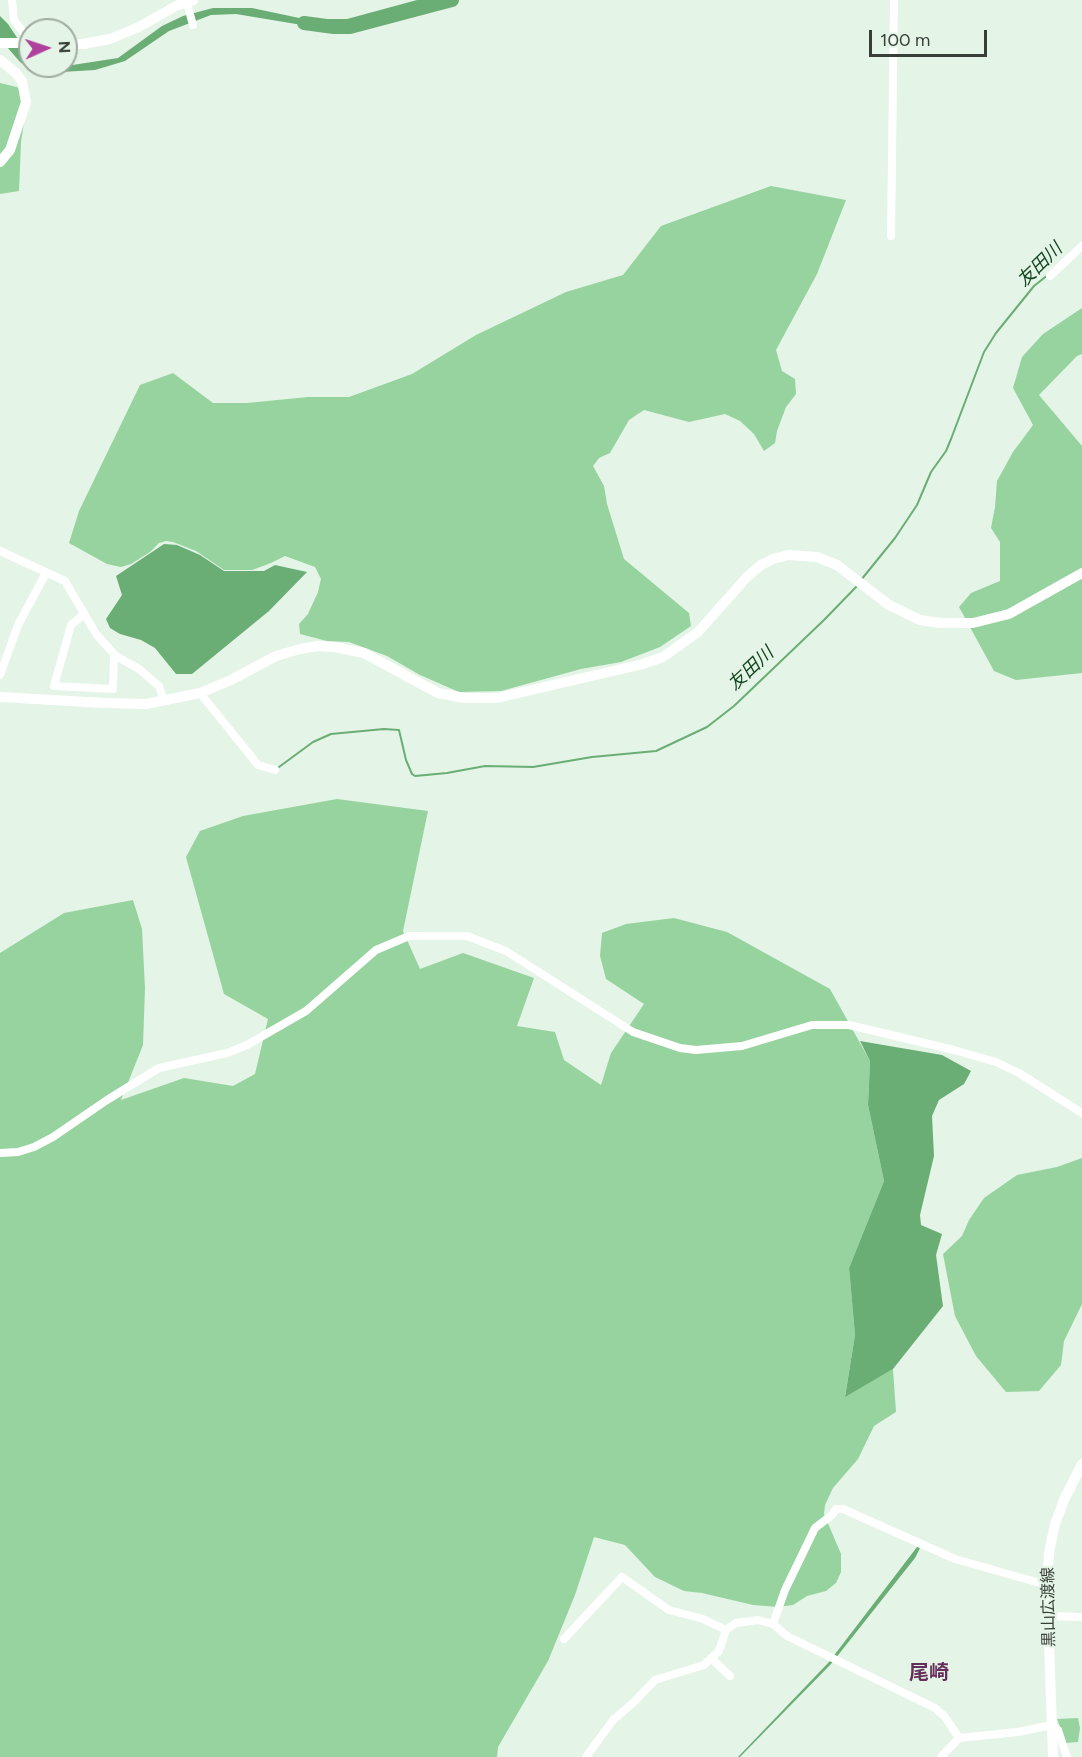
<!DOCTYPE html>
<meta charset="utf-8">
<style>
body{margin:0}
#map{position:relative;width:1082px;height:1757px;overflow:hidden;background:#e4f4e6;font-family:Figtree,sans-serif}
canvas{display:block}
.north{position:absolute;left:18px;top:18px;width:60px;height:60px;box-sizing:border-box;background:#e4f4e6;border:2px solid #9faba0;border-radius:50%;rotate:87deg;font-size:16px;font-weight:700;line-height:24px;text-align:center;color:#383e38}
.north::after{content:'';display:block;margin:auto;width:21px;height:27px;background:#b0409d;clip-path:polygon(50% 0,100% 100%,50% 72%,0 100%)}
.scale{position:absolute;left:869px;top:30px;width:118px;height:27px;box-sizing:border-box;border:3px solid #383e38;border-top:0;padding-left:8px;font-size:18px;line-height:21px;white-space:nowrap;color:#383e38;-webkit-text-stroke:4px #e4f4e6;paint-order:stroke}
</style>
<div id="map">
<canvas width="1082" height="1757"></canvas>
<div class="north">N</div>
<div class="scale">100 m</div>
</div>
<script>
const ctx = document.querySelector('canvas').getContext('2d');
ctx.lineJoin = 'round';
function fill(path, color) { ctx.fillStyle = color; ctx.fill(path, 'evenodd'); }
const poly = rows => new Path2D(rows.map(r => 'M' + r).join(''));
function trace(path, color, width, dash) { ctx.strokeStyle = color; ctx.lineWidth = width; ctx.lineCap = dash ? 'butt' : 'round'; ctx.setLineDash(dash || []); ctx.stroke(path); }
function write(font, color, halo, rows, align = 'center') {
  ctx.font = font + ' Figtree,"Noto Sans JP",sans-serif'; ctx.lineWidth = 4.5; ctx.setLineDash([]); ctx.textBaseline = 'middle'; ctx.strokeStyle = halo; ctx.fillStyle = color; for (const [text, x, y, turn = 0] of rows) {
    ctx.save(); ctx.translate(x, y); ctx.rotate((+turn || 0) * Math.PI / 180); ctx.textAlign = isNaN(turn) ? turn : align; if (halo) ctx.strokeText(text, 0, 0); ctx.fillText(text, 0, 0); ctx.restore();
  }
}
fill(poly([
 [0,83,29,90,21,142,19,191,0,194],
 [771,186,846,200,817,274,776,350,782,371,795,379,796,394,786,407,777,431,775,443,764,451,754,434,740,421,725,414,689,422,644,410,629,420,610,453,599,458,593,466,604,486,607,504,624,559,689,613,691,626,660,647,621,662,581,669,501,691,459,692,420,675,387,656,349,642,327,641,300,634,299,624,308,614,318,592,321,579,315,567,285,556,271,563,252,570,224,570,196,551,173,542,166,541,159,543,150,552,131,564,121,567,107,564,69,543,79,511,140,385,173,373,213,403,247,403,308,397,349,397,412,374,476,335,566,292,623,275,661,226],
 [1082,308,1082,354,1077,356,1039,395,1082,446,1082,673,1016,680,994,671,959,607,971,593,1000,581,1000,542,991,528,995,507,997,481,1013,452,1033,425,1013,388,1022,357,1043,334],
 [337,799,428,811,403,931,420,969,463,953,534,978,517,1026,555,1032,564,1060,601,1085,611,1053,644,1004,606,979,600,956,602,933,626,924,674,918,727,932,830,989,870,1061,868,1105,884,1181,849,1268,855,1335,845,1396,893,1369,896,1412,874,1426,858,1459,833,1488,825,1505,824,1514,841,1554,841,1572,836,1583,826,1591,807,1596,793,1605,778,1607,753,1605,702,1593,684,1591,655,1577,625,1545,594,1537,575,1595,548,1661,498,1747,497,1757,0,1757,0,953,64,913,133,900,142,929,145,988,143,1045,121,1100,184,1078,233,1086,255,1074,268,1019,224,994,186,857,200,831,243,816],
 [1082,1158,1082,1304,1064,1341,1061,1365,1039,1391,1006,1392,976,1356,955,1316,943,1254,962,1236,969,1220,984,1198,1017,1175,1057,1167],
 [1078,1718,1080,1728,1078,1742,1066,1743,1057,1719]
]), '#96d39f');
fill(poly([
 [417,0,443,0,382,18,344,25,296,24,236,14,211,15,169,31,125,61,95,70,45,73,32,70,20,62,0,39,0,16,8,24,30,57,30,66,66,66,118,58,162,26,183,16,213,8,252,8,304,19,347,19],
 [164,544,177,545,200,555,224,571,264,571,275,565,307,572,269,611,192,674,176,674,155,648,141,640,120,634,110,628,106,619,122,595,116,576],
 [860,1041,942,1055,971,1071,964,1084,939,1100,932,1116,934,1156,920,1215,921,1225,942,1234,936,1255,943,1306,893,1369,845,1397,855,1335,849,1268,884,1181,868,1105,870,1061],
 [917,1547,920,1548,915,1558,831,1664,740,1757,738,1757,829,1662]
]), '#6aae75');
trace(poly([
 [861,580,895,538,917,505,931,472,946,451,951,439,984,352,996,333,1034,286,1049,274],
 [279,767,313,742,331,734,384,729,399,730,406,760,412,774,415,776,447,773,485,766,533,767,592,757,656,751,707,727,734,706,824,620,858,585]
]), '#6aae75', 2);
trace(poly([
 [304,23,334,27,350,27,452,0]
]), '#6aae75', 14);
trace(poly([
 [12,0,14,20,30,41],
 [186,0,193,25],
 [891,236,894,0],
 [1050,276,1082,246],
 [0,551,65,581,96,634,116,656,139,669,159,686,164,701],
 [84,614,71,625,54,686,113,689,114,654],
 [0,675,18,625,46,573],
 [200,693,258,765,275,770],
 [0,1153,18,1152,34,1147,53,1137,107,1100,159,1068,227,1053,247,1045,306,1011,376,950,409,936,467,936,506,951,633,1032,680,1048,696,1050,742,1046,812,1025,849,1025,954,1050,996,1062,1019,1073,1082,1113],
 [1049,1616,1082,1617],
 [773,1624,785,1590,815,1528,832,1515,836,1509,843,1509,955,1559,1047,1585],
 [564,1639,622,1577,669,1610,703,1619,726,1630],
 [711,1658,730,1676],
 [586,1757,613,1720,634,1702,655,1680,704,1665,719,1651,726,1630,736,1623,758,1620,773,1624,787,1636,935,1708,945,1717,959,1738],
 [941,1757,959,1738,1018,1732,1052,1725,1058,1730,1067,1757]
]), '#fff', 8);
trace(poly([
 [0,43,30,43],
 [66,44,83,44,110,39,139,27,176,6,193,0],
 [0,60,16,73,22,81,26,102,10,150,0,162],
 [0,697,105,703,146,704,200,693,231,680,276,656,300,649,318,646,334,647,364,653,438,693,464,698,497,698,643,664,663,657,698,632,746,578,761,565,773,559,788,555,817,557,837,565,889,605,920,620,941,623,973,623,1009,614,1082,573],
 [1053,1757,1047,1585,1049,1553,1055,1524,1064,1500,1082,1464]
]), '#fff', 10);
write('16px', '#383e38', '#e4f4e6', [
 ["黒山広渡線",1049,1607,-91]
]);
write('italic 18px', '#144620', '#e4f4e6', [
 ["友田川",1040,265,-44],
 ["友田川",751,669,-43]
]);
write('bold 20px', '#662e5b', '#e4f4e6', [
 ["尾崎",929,1673]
]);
</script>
